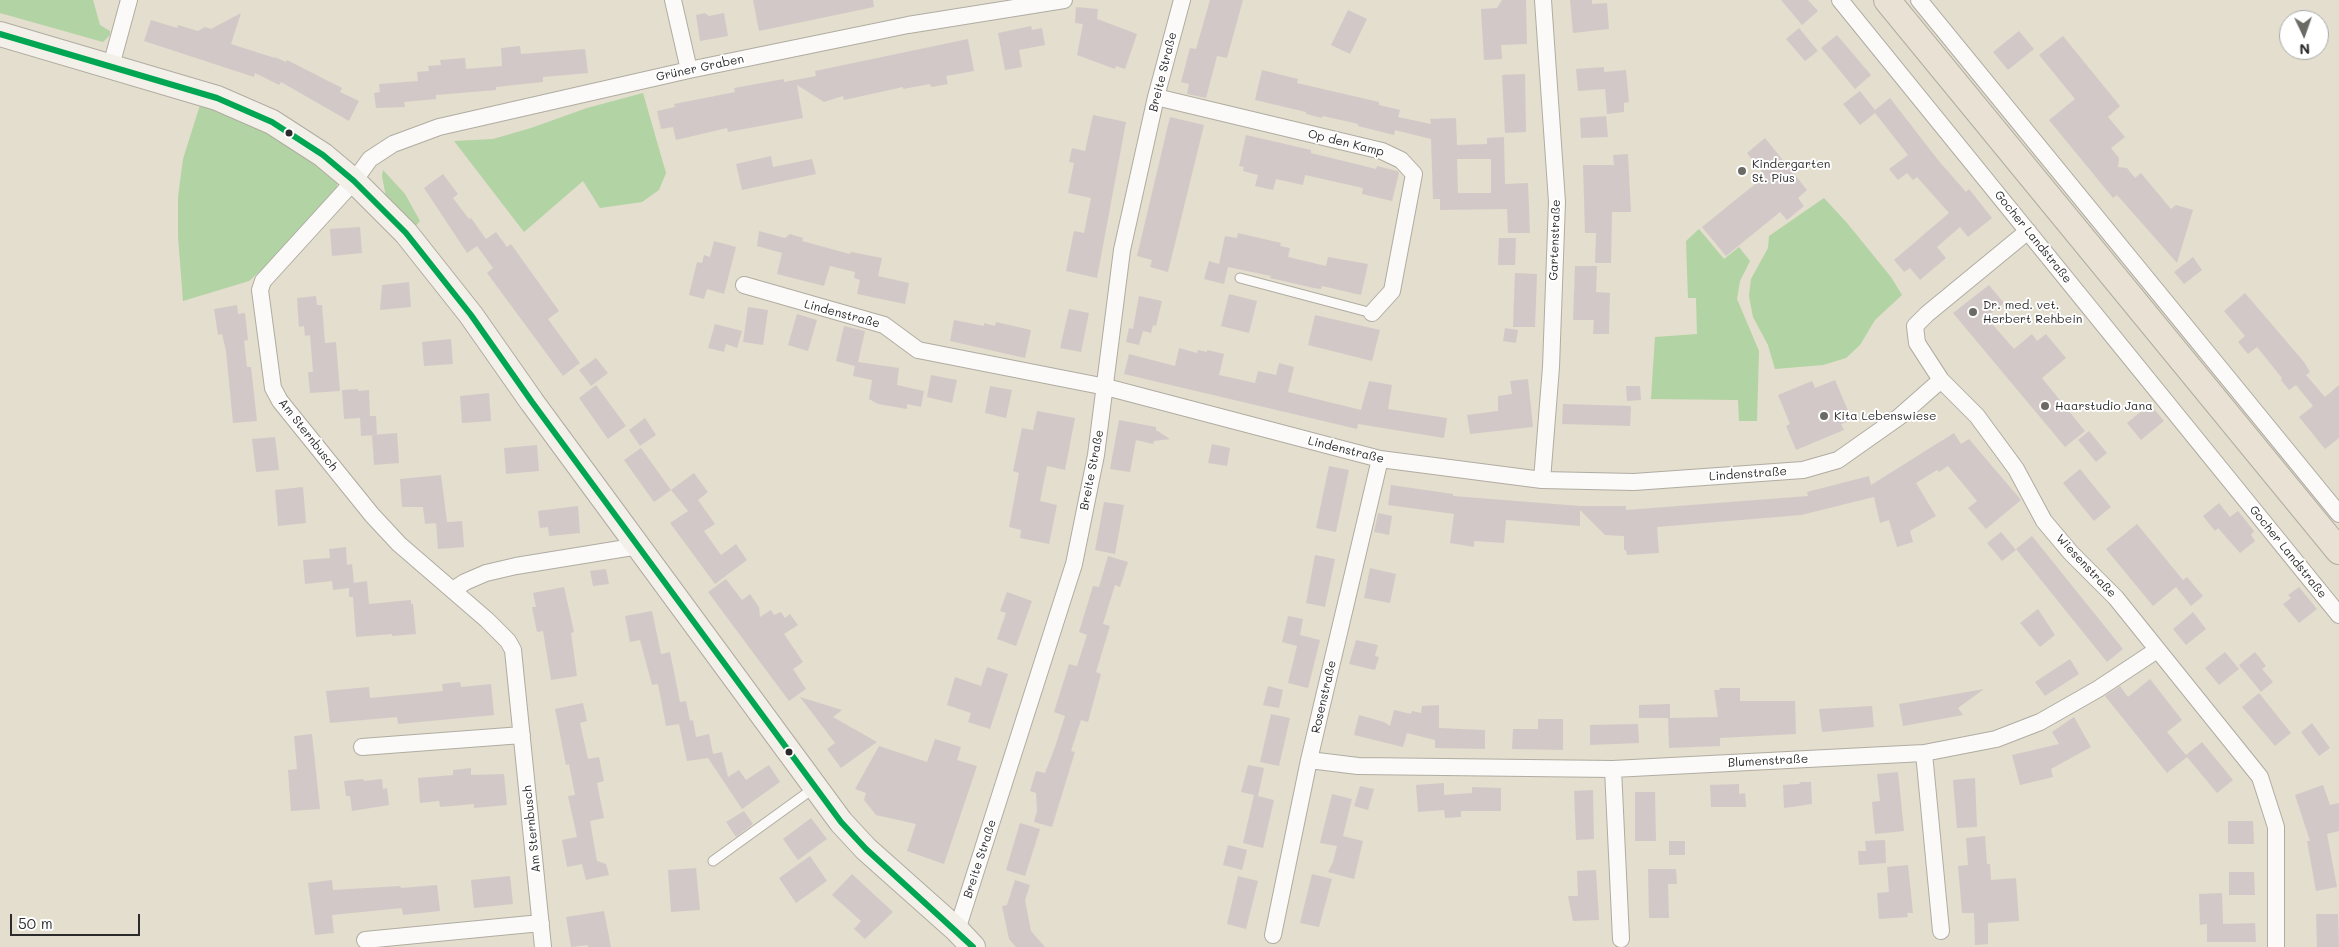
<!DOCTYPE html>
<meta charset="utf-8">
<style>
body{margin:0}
#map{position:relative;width:2339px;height:947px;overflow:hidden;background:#e3decd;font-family:Mali,sans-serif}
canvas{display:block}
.north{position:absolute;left:2279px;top:10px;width:50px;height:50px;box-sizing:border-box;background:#fff;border:1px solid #aaa;border-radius:50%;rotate:177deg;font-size:14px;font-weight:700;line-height:20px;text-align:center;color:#2b2b2b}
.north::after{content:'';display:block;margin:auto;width:18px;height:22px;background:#6b6a64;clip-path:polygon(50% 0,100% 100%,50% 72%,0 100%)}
.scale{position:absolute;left:10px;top:914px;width:130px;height:22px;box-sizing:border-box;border:2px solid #2b2b2b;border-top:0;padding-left:6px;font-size:15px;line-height:18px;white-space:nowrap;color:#2b2b2b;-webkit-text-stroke:4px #fff;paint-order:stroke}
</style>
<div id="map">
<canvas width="2339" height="947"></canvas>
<div class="north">N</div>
<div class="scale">50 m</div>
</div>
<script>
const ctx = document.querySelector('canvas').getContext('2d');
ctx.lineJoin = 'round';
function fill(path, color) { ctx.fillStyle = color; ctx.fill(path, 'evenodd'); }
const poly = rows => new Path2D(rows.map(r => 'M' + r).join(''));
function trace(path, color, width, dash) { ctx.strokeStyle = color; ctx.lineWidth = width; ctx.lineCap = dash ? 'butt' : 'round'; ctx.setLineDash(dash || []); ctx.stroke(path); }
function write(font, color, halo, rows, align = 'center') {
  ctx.font = font + ' Mali,sans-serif'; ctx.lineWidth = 4; ctx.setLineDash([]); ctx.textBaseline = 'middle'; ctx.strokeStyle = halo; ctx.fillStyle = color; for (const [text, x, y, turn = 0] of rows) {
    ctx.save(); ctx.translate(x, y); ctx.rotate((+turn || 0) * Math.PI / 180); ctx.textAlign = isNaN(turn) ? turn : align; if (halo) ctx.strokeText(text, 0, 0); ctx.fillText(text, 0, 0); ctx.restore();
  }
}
fill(poly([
 [0,0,93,0,100,25,110,31,110,35,103,42,0,13],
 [643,93,666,173,659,190,642,202,600,208,583,181,524,232,454,141,493,139,531,128,587,108],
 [200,105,243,118,294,144,337,182,337,189,275,258,249,281,183,301,178,236,178,197,183,159],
 [383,170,405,194,420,221,414,228,386,197,382,176],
 [1824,198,1847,223,1891,277,1902,295,1875,320,1860,345,1846,358,1823,365,1775,369,1768,345,1753,317,1749,296,1751,279,1768,248,1769,236],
 [1699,229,1724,259,1739,247,1750,261,1740,281,1737,299,1759,351,1757,421,1739,421,1738,400,1651,399,1655,337,1697,334,1696,298,1688,298,1686,241]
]), '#b2d3a3');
fill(poly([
 [753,0,873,0,874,7,759,31],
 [1210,0,1243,0,1227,58,1217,56,1206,98,1187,94,1189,84,1181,82,1190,48,1196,49],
 [1502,0,1526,0,1527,44,1501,45,1502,59,1484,60,1481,9,1497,8],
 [1570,0,1592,0,1592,4,1607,3,1609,29,1573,33],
 [1781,0,1808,0,1818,11,1802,25],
 [1076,7,1098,9,1097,19,1137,34,1125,69,1116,66,1115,69,1077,55,1083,24,1075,23],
 [1348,10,1367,19,1350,54,1331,45],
 [241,13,231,44,275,58,275,57,286,62,287,60,342,88,340,92,359,101,349,121,281,82,279,85,255,73,254,77,144,41,151,20,177,28,178,25,198,31,205,27,211,29],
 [705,13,709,16,724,13,728,36,700,41,696,15],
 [1031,26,1032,30,1042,28,1045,45,1019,50,1022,67,1005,70,998,33],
 [1799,28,1818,51,1805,61,1786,39],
 [2019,31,2034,49,2008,70,1993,52],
 [1837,35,1871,75,1855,89,1821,48],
 [2063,36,2120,106,2108,117,2125,137,2111,148,2119,158,2118,167,2127,168,2135,178,2141,173,2171,209,2176,205,2193,210,2177,263,2117,195,2113,198,2049,120,2075,99,2039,55],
 [968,39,974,71,946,76,948,84,931,87,930,84,903,89,903,87,844,100,843,96,824,102,797,85,803,118,728,132,727,128,676,140,673,127,661,129,657,111,675,107,674,104,735,92,734,88,784,79,784,82,816,76,815,71],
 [520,46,521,54,585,49,588,73,543,77,543,82,496,87,496,90,436,95,436,99,404,102,405,107,376,108,374,93,380,92,379,84,418,81,417,72,429,71,428,66,441,65,440,60,465,58,466,69,502,66,501,48],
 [1604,67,1604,72,1626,70,1629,102,1624,103,1624,112,1607,114,1605,89,1578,91,1576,69],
 [1262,70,1298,79,1297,83,1379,102,1379,105,1400,110,1398,117,1431,124,1430,119,1456,118,1457,145,1487,144,1487,138,1504,137,1505,184,1528,183,1530,233,1508,233,1507,209,1440,210,1440,199,1433,199,1431,139,1395,130,1394,135,1358,126,1358,124,1323,116,1322,118,1306,114,1306,112,1255,100],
 [1457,159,1491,159,1491,193,1458,193],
 [1525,74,1526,132,1505,133,1502,75],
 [1860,91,1875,110,1890,98,1938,160,1966,192,1969,189,1992,218,1968,237,1960,227,1937,247,1946,258,1920,280,1910,268,1904,272,1894,260,1949,213,1917,177,1913,180,1907,173,1898,180,1889,169,1908,155,1875,113,1860,125,1843,104],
 [1093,115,1126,122,1097,278,1066,271,1074,231,1084,233,1091,198,1068,193,1074,163,1069,162,1072,148,1085,151],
 [1606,116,1608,137,1581,138,1580,118],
 [1170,117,1204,125,1168,272,1150,267,1152,260,1137,256],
 [1246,135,1311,150,1311,153,1376,169,1377,166,1397,171,1399,173,1392,201,1362,194,1363,188,1305,175,1303,185,1276,179,1273,190,1255,186,1258,175,1243,171,1244,167,1239,166],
 [1765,138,1807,190,1798,198,1804,206,1787,220,1780,212,1726,256,1702,227,1765,176,1747,153],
 [1628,154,1631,212,1612,212,1611,263,1595,263,1596,233,1585,233,1583,165,1614,165,1613,155],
 [771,156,773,167,812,159,816,174,742,190,736,164],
 [443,174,458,194,453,198,469,219,471,218,486,239,496,232,507,247,511,244,559,311,548,319,580,363,563,376,487,273,493,268,477,246,467,253,424,188],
 [360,227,362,253,332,256,330,229],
 [759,231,785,238,790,234,803,238,802,241,850,254,851,252,882,258,878,276,909,283,905,304,857,294,860,280,854,278,855,272,830,266,824,286,777,274,782,253,757,246],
 [1238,233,1281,243,1280,246,1290,248,1288,257,1326,266,1328,257,1368,264,1361,295,1322,286,1321,289,1314,288,1270,278,1271,276,1228,267,1224,284,1204,279,1209,261,1219,264,1225,236,1237,238],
 [1499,238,1516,238,1515,265,1498,265],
 [714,241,736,247,724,294,707,289,704,299,689,295,697,262,702,263,704,255,710,257],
 [2193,257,2202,270,2184,284,2174,272],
 [1575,266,1597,266,1596,292,1610,293,1609,334,1593,334,1594,320,1573,320],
 [1515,273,1537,274,1535,327,1513,327],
 [409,282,411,307,380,310,382,285],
 [1989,285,2004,303,1986,317,2014,349,2032,334,2037,341,2046,334,2066,358,2042,378,2085,431,2065,447,1953,313],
 [2245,293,2304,362,2310,372,2306,375,2325,397,2339,385,2339,438,2325,449,2299,417,2313,406,2296,385,2289,390,2281,380,2282,378,2257,347,2248,354,2238,342,2245,336,2224,311],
 [1229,294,1257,301,1249,333,1221,326],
 [316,296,317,305,322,305,325,343,336,342,340,391,310,393,308,372,313,372,310,335,305,336,304,326,299,327,297,298],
 [1139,296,1162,301,1156,326,1153,325,1151,333,1143,331,1139,345,1126,342,1129,328,1133,329],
 [237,305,238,314,245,313,248,340,244,341,247,367,251,367,257,421,233,423,226,351,222,334,218,335,214,309],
 [748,307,768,310,763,345,743,342],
 [1069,309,1089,313,1081,352,1060,348],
 [797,314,817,320,808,351,788,345],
 [1315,315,1380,330,1372,361,1308,345],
 [954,320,984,326,984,323,995,326,996,322,1031,330,1025,358,950,341],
 [715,324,742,331,737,348,726,344,724,352,708,348],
 [844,326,865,331,858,362,899,368,897,385,924,391,921,407,907,404,907,409,878,404,869,399,872,380,853,376,855,366,836,361],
 [1505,328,1518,330,1516,343,1503,341],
 [451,339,453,364,424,366,422,342],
 [1179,348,1197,353,1198,350,1207,352,1207,350,1224,354,1219,375,1255,383,1258,371,1276,375,1279,363,1294,367,1288,392,1361,410,1369,381,1392,385,1388,409,1447,418,1444,438,1358,424,1357,429,1124,374,1129,354,1175,366],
 [596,358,608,373,591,386,579,370],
 [931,375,957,380,952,403,927,397],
 [1528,379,1533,427,1470,434,1467,415,1498,411,1498,396,1512,394,1510,381],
 [1835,380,1852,420,1841,424,1844,430,1796,450,1786,426,1790,424,1778,395,1812,381,1815,388],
 [596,385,626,426,608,439,579,398],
 [990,386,1012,390,1006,418,985,413],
 [1626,386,1640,386,1641,400,1627,401],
 [358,389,358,391,369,390,370,416,376,416,377,435,361,436,360,418,344,419,342,390],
 [489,393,491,421,462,423,460,396],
 [1563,404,1631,406,1630,426,1562,424],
 [2150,404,2164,421,2141,440,2127,423],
 [1037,411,1075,418,1065,470,1047,466,1040,501,1057,505,1049,544,1020,538,1021,530,1009,527,1019,473,1013,471,1022,428,1033,430],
 [645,418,656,435,640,446,629,430],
 [1119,420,1156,427,1156,430,1170,439,1154,441,1153,444,1136,440,1130,472,1110,469],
 [2089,431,2107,453,2096,462,2078,440],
 [397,433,399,463,374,465,372,435],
 [1954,433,1961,444,1969,439,2021,500,1986,529,1968,508,1977,501,1948,466,1939,472,1937,470,1916,483,1936,516,1910,531,1913,542,1897,547,1889,520,1880,523,1874,497,1801,515,1657,527,1659,553,1627,555,1626,550,1624,550,1624,536,1605,535,1580,510,1580,526,1506,520,1504,543,1474,541,1474,547,1450,543,1454,514,1388,505,1391,485,1453,494,1453,496,1580,506,1626,506,1626,510,1808,496,1807,492,1869,476,1871,485],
 [275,437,279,470,256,472,252,439],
 [1212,444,1230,448,1227,466,1208,463],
 [537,445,539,471,506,474,504,448],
 [641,448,671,490,694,473,708,492,698,500,715,524,704,531,721,555,736,544,747,560,715,584,670,523,688,511,671,490,654,502,624,460],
 [1329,466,1349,470,1336,532,1316,528],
 [2080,469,2111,507,2094,521,2063,483],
 [441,475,447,522,425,524,423,507,402,507,400,479],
 [303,487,306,523,278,526,275,490],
 [1104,502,1124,505,1115,554,1095,550],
 [2219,503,2230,517,2238,511,2254,531,2251,535,2255,541,2240,553,2218,528,2215,531,2203,516],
 [578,506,580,533,549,536,548,527,540,528,538,511],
 [1378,513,1392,516,1389,535,1374,532],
 [462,521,464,547,438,549,436,523],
 [2137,524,2183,580,2187,577,2203,596,2191,606,2176,587,2153,606,2106,549],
 [2001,532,2016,550,2002,561,1987,543],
 [2032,536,2123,649,2107,662,2016,549],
 [346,547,347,565,352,564,354,583,367,581,369,604,411,600,411,604,413,604,416,634,392,636,392,634,356,637,353,597,349,597,349,588,333,590,332,581,305,584,303,560,330,558,329,549],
 [1315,555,1335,559,1325,607,1306,603],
 [1108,556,1128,562,1120,587,1115,585,1103,624,1110,626,1096,672,1101,674,1088,722,1081,720,1071,751,1075,752,1052,827,1034,822,1037,811,1036,793,1030,791,1036,771,1045,773,1055,747,1065,716,1054,712,1069,664,1077,666,1087,635,1079,632,1093,586,1099,587],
 [1370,568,1396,574,1390,603,1364,598],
 [606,569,609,584,593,586,590,571],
 [726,579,742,600,750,594,759,607,760,617,771,610,774,615,781,612,785,618,790,614,798,625,784,634,803,662,793,669,806,689,789,701,708,592],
 [564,587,574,632,571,633,577,676,551,680,543,631,537,632,532,607,536,607,533,593],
 [2299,587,2317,609,2299,623,2283,604,2291,598,2288,595],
 [1007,592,1032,601,1016,646,997,639,1006,613,1000,611],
 [2038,609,2055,635,2040,647,2020,623],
 [652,611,661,654,670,652,680,702,686,701,690,721,693,720,696,737,709,734,713,754,722,752,728,777,739,770,746,780,769,765,780,782,742,809,708,758,687,761,679,724,666,726,658,684,652,685,640,640,630,642,625,616],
 [2193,612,2206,629,2186,645,2173,629],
 [1288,616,1303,619,1300,635,1320,640,1308,688,1288,683,1297,646,1282,642],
 [1356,640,1378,645,1375,656,1379,657,1375,670,1349,664],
 [2225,652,2239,669,2219,685,2205,668],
 [2255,652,2266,666,2262,669,2273,682,2261,692,2239,665],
 [2070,659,2079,674,2045,696,2035,682],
 [987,667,1008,674,990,729,968,722,971,713,947,705,955,677,981,686],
 [2150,679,2182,720,2167,732,2176,743,2186,755,2202,742,2233,780,2217,793,2187,757,2167,773,2105,696,2120,686,2128,697],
 [460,682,461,687,491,684,494,715,398,724,397,717,330,723,326,691,369,687,370,698,443,691,442,684],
 [1268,686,1283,690,1279,708,1263,705],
 [1719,688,1740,688,1740,701,1795,701,1796,734,1720,738,1720,746,1669,748,1668,718,1639,718,1639,705,1670,704,1670,718,1718,717,1714,690,1720,690],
 [1984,689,1958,708,1963,715,1903,726,1899,704],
 [2259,693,2291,733,2275,746,2242,707],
 [800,697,842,710,833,717,877,742,841,768,827,749,835,743],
 [583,703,587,721,580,723,588,759,599,757,604,781,597,783,604,818,590,821,597,861,606,864,609,875,586,880,582,864,567,867,562,840,577,837,568,796,575,795,569,764,566,765,555,709],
 [1439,705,1439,728,1485,730,1485,749,1435,748,1435,740,1407,733,1403,747,1354,735,1359,715,1384,722,1390,726,1394,710,1411,714,1412,711,1421,713,1422,706],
 [1872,706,1874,727,1822,732,1819,709],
 [1271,714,1290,718,1279,766,1260,762],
 [2074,717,2091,747,2051,769,2053,777,2020,785,2012,755,2059,744,2052,732],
 [1538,719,1563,719,1563,750,1512,749,1513,729,1538,729],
 [2312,723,2330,748,2319,756,2301,732],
 [1638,724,1639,743,1590,745,1590,725],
 [312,734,320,809,291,811,288,770,297,769,294,736],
 [935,739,961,747,957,760,977,766,944,864,907,851,916,824,876,815,864,800,866,793,855,789,879,746,927,762],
 [1248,765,1264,768,1258,796,1274,800,1263,848,1243,843,1254,795,1241,792],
 [471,768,471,775,504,774,507,805,474,808,474,804,440,807,439,801,420,803,418,778,453,775,453,770],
 [1898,772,1904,831,1875,834,1872,802,1880,801,1877,774],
 [1975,778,1977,827,1957,828,1953,780],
 [363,779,364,781,382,779,383,789,387,788,389,805,352,811,350,796,346,796,344,781],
 [1801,782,1811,782,1812,804,1784,808,1783,785,1799,784],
 [1444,783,1444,795,1472,793,1472,787,1501,788,1501,811,1461,811,1461,817,1445,818,1444,810,1418,812,1416,785],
 [1739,784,1739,794,1745,793,1746,807,1711,807,1710,785],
 [2323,785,2330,805,2339,803,2339,831,2327,834,2337,887,2316,891,2307,841,2310,841,2295,795],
 [1360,786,1374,789,1368,810,1354,806],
 [1593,790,1594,839,1576,840,1574,791],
 [1635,792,1655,792,1656,841,1635,841],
 [1332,794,1352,799,1343,836,1363,841,1354,879,1328,872,1333,862,1337,846,1320,843],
 [744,811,753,824,736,837,726,822],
 [811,818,827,839,798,860,783,839],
 [2228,821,2253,821,2254,844,2228,844],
 [1020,823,1040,829,1025,876,1006,870],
 [1985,836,1987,864,1990,864,1991,880,2016,878,2019,921,1988,923,1988,944,1975,945,1974,913,1962,913,1958,866,1968,865,1966,838],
 [1885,840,1886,863,1859,865,1858,851,1866,851,1865,841],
 [1669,841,1685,841,1685,855,1669,855],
 [1228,845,1247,850,1242,870,1223,865],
 [810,856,827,881,796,903,779,878],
 [1908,865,1913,913,1907,913,1908,917,1879,919,1877,893,1889,892,1887,867],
 [696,868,700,910,671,912,668,870],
 [1648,869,1676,869,1677,884,1668,884,1669,918,1649,918],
 [1596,870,1599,920,1573,921,1568,896,1578,896,1577,871],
 [2229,872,2254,872,2255,895,2229,895],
 [852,874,893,912,865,939,854,929,861,921,832,895],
 [1312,874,1332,879,1319,927,1300,923],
 [510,876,513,904,474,908,471,880],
 [1238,876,1258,881,1246,929,1227,924],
 [332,880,333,890,400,886,401,888,437,885,440,911,403,915,402,908,332,915,334,933,315,935,308,883],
 [1015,880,1030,885,1025,900,1031,931,1045,947,1016,947,1009,939,1002,906,1007,905],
 [2222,893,2223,924,2255,923,2256,942,2207,942,2207,924,2200,925,2199,894],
 [604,911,611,947,588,947,588,945,571,947,566,917],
 [2316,914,2338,914,2339,947,2317,947]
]), '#d3c8c8');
const lane = poly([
 [1240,278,1372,313],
 [713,861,814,788]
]);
const street = poly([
 [673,0,689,70],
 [1840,0,2339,615],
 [1919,0,2339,514],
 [111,66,129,0],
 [1156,97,1382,151,1401,160,1414,174,1392,291,1372,313],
 [2028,231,1927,314,1915,326,1917,343,1941,380,1977,416,2016,469,2044,521,2071,553,2116,598,2260,777,2276,827,2276,947],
 [744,285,884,325,918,350,1106,387,1380,459,1542,480,1634,482,1803,470,1838,460,1899,417,1941,380],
 [1542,480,1551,367,1557,202,1543,0],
 [453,590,465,582,486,573,516,566,639,546],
 [362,747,522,735],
 [1924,753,1941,931],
 [1309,760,1358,766,1613,769,1924,753,1996,739,2040,722,2098,689,2157,650],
 [1613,769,1621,939],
 [957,930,1074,564,1096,455,1122,250,1156,97,1182,0],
 [1273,935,1309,760,1380,459],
 [365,940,541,923],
 [543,947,513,650,508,641,487,620,399,544,372,515,280,401,273,388,260,290,263,281,354,181,370,159,393,144,439,127,689,70,908,25,1064,0]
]);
const secondary = poly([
 [0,34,217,98,272,122,323,155,354,181,406,233,471,315,532,402,841,822,866,849,957,930,973,947]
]);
const primary = poly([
 [1887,0,2339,551]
]);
trace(lane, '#b0aca2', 11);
trace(street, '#b0aca2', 18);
trace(secondary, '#b0aca2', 26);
trace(primary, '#b0aca2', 28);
trace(lane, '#fbfaf8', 9);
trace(street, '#fbfaf8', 16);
trace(secondary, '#f3f0e9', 24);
trace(primary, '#e8e1d4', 26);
trace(poly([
 [0,34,217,98,272,122,323,155,354,181,406,233,471,315,532,402,841,822,866,849,973,947]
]), '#00a651', 6);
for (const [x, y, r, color] of [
 [289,133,4.5,"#2b2b2b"],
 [1742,171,5,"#6b6a64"],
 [1973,312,5,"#6b6a64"],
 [2045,406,5,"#6b6a64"],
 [1824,416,5,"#6b6a64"],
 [789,752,4.5,"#2b2b2b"]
]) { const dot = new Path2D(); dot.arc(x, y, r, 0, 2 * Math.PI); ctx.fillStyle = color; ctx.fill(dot); trace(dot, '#fff', 2); }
write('12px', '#2b2b2b', '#fff', [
 ["Grüner Graben",700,68,-12],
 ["Breite Straße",1163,72,-76],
 ["Op den Kamp",1346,143,14],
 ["Gocher Landstraße",2033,237,51],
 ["Gartenstraße",1555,240,-88],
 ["Lindenstraße",842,314,15],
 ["Am Sternbusch",308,435,52],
 ["Lindenstraße",1346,450,14],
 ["Breite Straße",1092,470,-79],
 ["Lindenstraße",1748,474,-4],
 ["Gocher Landstraße",2288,552,51],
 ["Wiesenstraße",2086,566,47],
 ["Rosenstraße",1324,697,-77],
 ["Blumenstraße",1768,761,-3],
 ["Am Sternbusch",532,829,-96],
 ["Breite Straße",980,859,-72]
]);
write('12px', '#2b2b2b', '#fff', [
 ["Kindergarten",1752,164],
 ["St. Pius",1752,178],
 ["Dr. med. vet.",1983,305],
 ["Herbert Rehbein",1983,319],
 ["Haarstudio Jana",2055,406],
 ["Kita Lebenswiese",1834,416]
], 'left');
</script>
